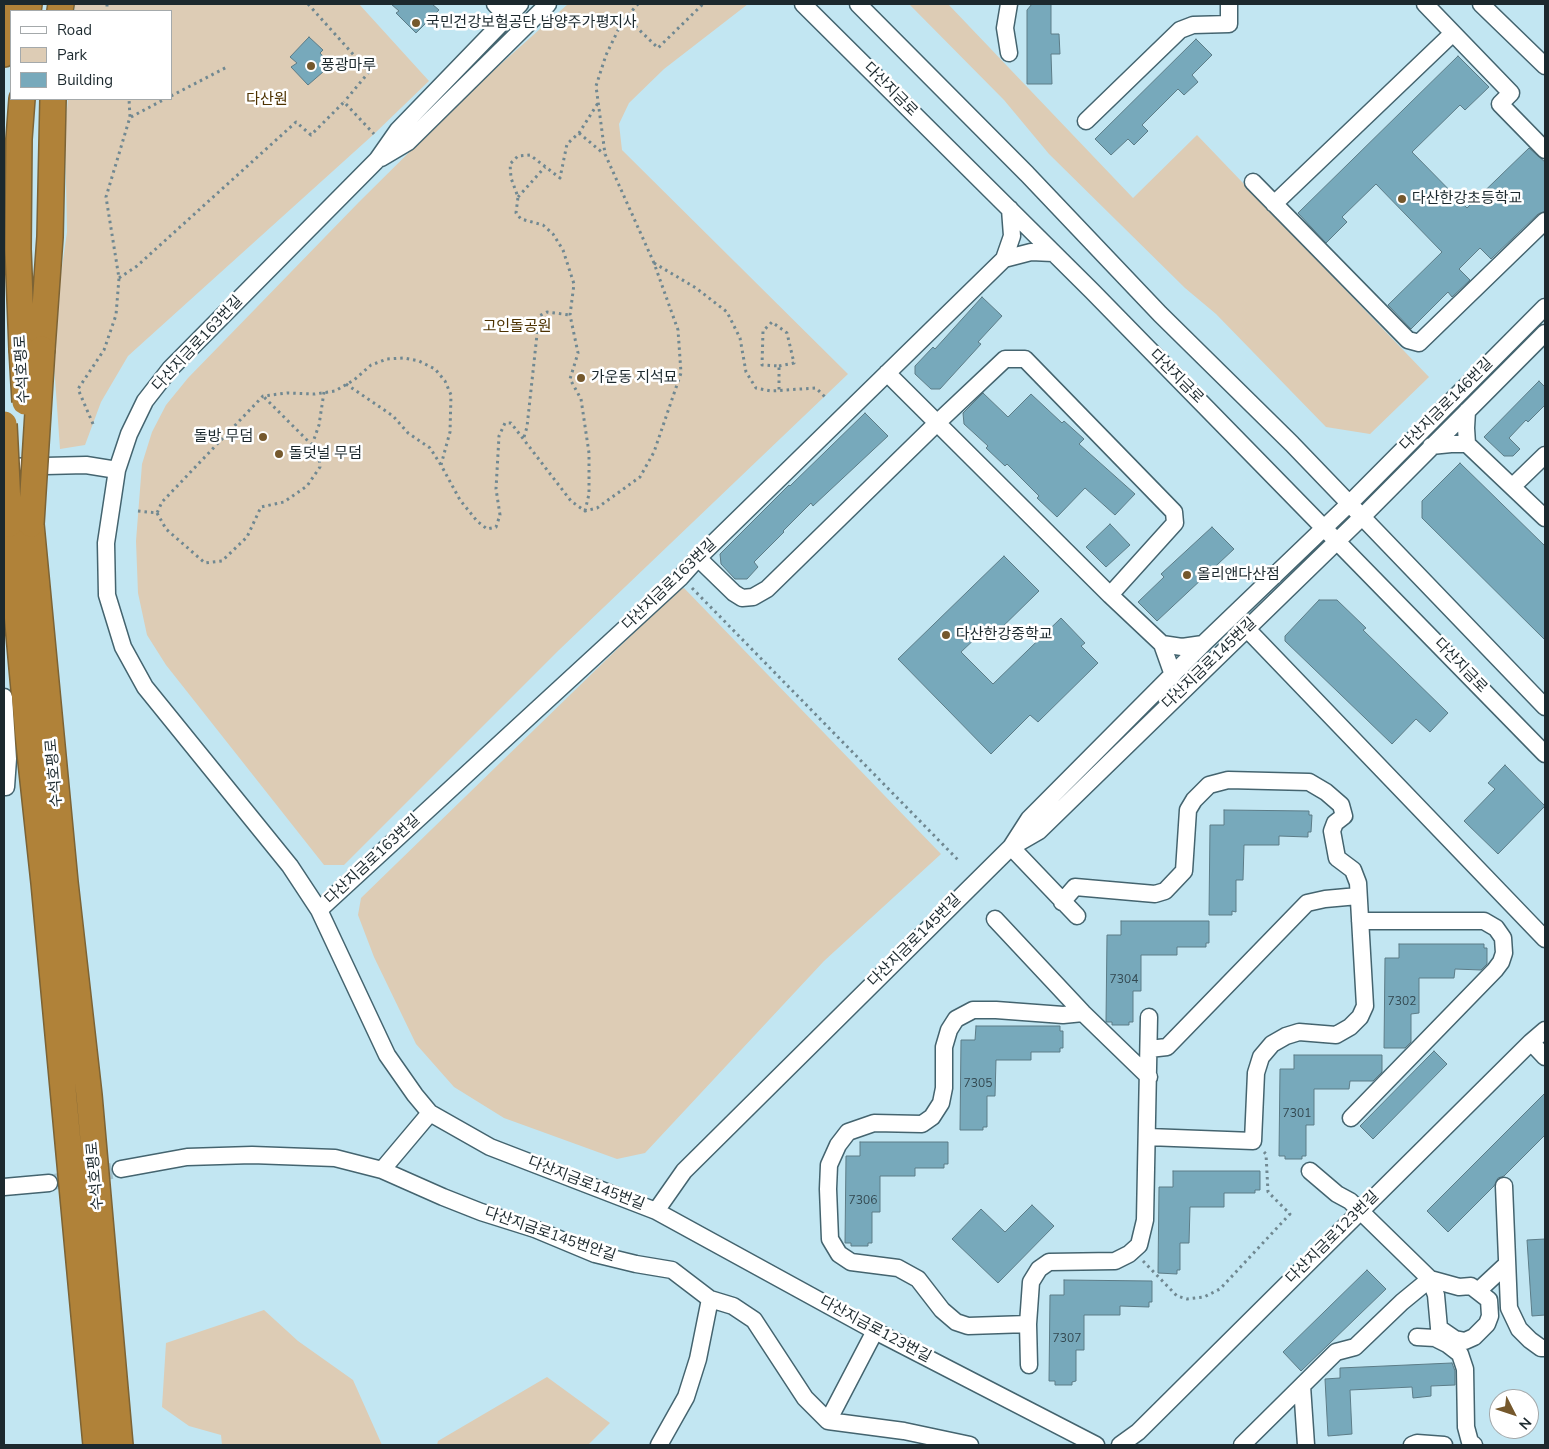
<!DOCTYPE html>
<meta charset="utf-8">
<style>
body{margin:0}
#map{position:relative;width:1549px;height:1449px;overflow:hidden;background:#c2e6f2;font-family:"Nunito Sans",sans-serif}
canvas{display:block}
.frame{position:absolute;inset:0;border:5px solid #1c292e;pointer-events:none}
.legend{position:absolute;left:10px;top:10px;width:162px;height:90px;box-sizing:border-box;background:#fff;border:1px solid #a4a9ab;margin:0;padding:6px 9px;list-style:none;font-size:15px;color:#1c292e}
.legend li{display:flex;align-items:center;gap:10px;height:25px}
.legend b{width:25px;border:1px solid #a4a9ab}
.north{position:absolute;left:1489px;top:1389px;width:50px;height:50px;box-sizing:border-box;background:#fff;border:1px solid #a4a9ab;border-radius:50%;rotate:131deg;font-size:14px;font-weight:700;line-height:20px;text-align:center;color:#1c292e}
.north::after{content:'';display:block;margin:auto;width:18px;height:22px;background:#75582c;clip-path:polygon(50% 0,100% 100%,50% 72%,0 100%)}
</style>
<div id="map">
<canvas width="1549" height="1449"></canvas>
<div class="frame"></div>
<ul class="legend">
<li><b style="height:6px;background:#fff"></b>Road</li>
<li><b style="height:14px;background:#ddccb5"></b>Park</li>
<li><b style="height:14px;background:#77a9bb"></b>Building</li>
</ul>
<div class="north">N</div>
</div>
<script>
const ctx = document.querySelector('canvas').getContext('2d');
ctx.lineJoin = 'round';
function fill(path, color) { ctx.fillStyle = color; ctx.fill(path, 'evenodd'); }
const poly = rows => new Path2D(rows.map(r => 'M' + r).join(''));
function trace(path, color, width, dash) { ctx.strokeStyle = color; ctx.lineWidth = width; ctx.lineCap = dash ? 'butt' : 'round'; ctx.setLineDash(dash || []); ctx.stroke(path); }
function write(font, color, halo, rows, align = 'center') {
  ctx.font = font + ' "Nunito Sans","Noto Sans KR",sans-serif'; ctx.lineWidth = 5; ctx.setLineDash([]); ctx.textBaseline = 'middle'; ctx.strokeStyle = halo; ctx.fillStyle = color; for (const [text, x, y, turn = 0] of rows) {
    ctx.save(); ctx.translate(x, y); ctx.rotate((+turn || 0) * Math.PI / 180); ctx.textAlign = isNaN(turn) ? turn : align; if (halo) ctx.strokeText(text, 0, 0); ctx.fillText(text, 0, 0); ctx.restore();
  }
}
fill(poly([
 [75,4,359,4,429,81,374,134,128,356,101,402,85,445,60,449,52,336,67,232,65,129,68,99,171,99,171,11,75,11],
 [568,4,748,4,664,69,629,103,619,124,622,150,848,374,559,650,344,865,324,865,166,665,147,635,138,593,136,541,142,464,152,432,166,405,188,378,359,202,475,87],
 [909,4,948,4,1133,198,1197,135,1429,377,1370,434,1326,427,1216,314,1185,288,1049,154,1004,100],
 [684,588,941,854,824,961,645,1153,617,1159,504,1118,454,1087,416,1044,374,957,358,915,361,898,678,590],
 [264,1310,298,1341,353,1380,382,1445,222,1445,221,1435,189,1426,162,1407,166,1343],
 [547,1377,610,1423,588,1445,437,1445,438,1441]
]), '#ddccb5');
const building = poly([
 [391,4,432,4,439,10,416,33,396,13,399,11,391,4],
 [1032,4,1051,4,1051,34,1059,34,1060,54,1051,54,1052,84,1027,84,1027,10,1032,4],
 [309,37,323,50,320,53,331,65,308,85,291,67,297,63,290,57,309,37],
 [1196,39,1212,55,1192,75,1198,82,1184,95,1178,89,1142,125,1148,131,1134,145,1128,139,1111,155,1095,139,1196,39],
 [1458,56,1489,87,1465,110,1460,105,1412,152,1467,208,1529,148,1545,162,1545,211,1538,214,1491,259,1480,248,1459,269,1470,280,1452,297,1448,292,1411,329,1388,305,1442,252,1376,184,1342,217,1347,222,1326,243,1298,213,1458,56],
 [982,297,1002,316,978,342,981,344,940,389,931,389,915,374,915,366,933,347,935,349,982,297],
 [1539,381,1545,387,1545,405,1528,422,1526,420,1509,438,1520,449,1513,456,1504,456,1484,437,1539,381],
 [983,393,1008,417,1031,394,1062,423,1064,421,1084,439,1079,444,1135,494,1115,515,1085,488,1057,517,1037,498,1039,496,1007,464,1005,466,986,448,988,446,964,424,963,413,983,393],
 [865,413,888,436,813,506,811,503,783,531,784,532,754,562,758,567,747,579,735,579,721,564,720,554,789,485,790,486,865,413],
 [1460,463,1545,546,1545,640,1422,518,1422,501,1460,463],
 [1110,524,1130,545,1106,567,1086,547,1110,524],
 [1212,527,1234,549,1157,621,1138,602,1164,577,1161,574,1212,527],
 [1004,556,1039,591,987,642,979,635,961,652,993,684,1061,618,1085,643,1081,646,1098,663,1038,722,1030,715,991,754,898,659,1004,556],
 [1319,600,1337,600,1366,628,1363,630,1448,713,1430,732,1416,719,1392,744,1285,641,1285,636,1319,600],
 [1505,765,1545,806,1498,854,1464,821,1495,789,1488,783,1505,765],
 [1224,810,1309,811,1309,815,1312,815,1311,832,1308,832,1308,837,1279,836,1279,845,1244,845,1243,880,1236,880,1236,912,1232,911,1232,915,1209,915,1210,825,1224,825,1224,810],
 [1121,921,1209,921,1209,943,1206,943,1206,947,1177,947,1177,955,1141,955,1141,991,1133,991,1133,1022,1129,1022,1129,1025,1112,1025,1112,1022,1106,1022,1107,935,1121,935,1121,921],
 [1399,944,1484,944,1484,948,1487,948,1487,964,1481,970,1455,969,1454,978,1419,978,1419,1013,1411,1014,1411,1042,1405,1048,1384,1048,1385,958,1399,958,1399,944],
 [976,1026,1060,1026,1060,1031,1063,1031,1063,1048,1060,1048,1060,1052,1031,1052,1031,1060,996,1060,995,1096,987,1096,987,1127,983,1127,983,1130,960,1130,961,1040,975,1040,976,1026],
 [1434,1051,1447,1064,1373,1139,1360,1126,1434,1051],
 [1294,1055,1382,1055,1382,1072,1373,1081,1350,1081,1349,1089,1314,1089,1314,1125,1306,1125,1306,1156,1302,1156,1302,1159,1285,1159,1285,1156,1279,1156,1280,1069,1294,1069,1294,1055],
 [1545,1093,1545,1135,1504,1176,1498,1178,1494,1186,1448,1232,1427,1211,1545,1093],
 [860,1142,948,1142,948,1164,944,1164,944,1168,915,1168,915,1176,880,1176,880,1212,872,1212,872,1243,868,1243,868,1246,851,1246,851,1243,845,1243,846,1156,860,1156,860,1142],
 [1173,1171,1260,1171,1260,1190,1255,1190,1255,1193,1224,1193,1224,1207,1190,1207,1189,1243,1180,1243,1180,1270,1177,1270,1177,1274,1158,1273,1159,1187,1173,1187,1173,1171],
 [1032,1205,1054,1226,998,1283,952,1239,981,1209,1005,1232,1032,1205],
 [1545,1239,1545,1315,1532,1316,1527,1240,1545,1239],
 [1367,1270,1386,1289,1301,1371,1283,1352,1367,1270],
 [1064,1280,1152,1281,1152,1302,1149,1302,1149,1307,1120,1306,1120,1315,1084,1315,1084,1350,1076,1350,1076,1381,1072,1382,1072,1385,1055,1385,1055,1381,1049,1381,1050,1295,1064,1295,1064,1280],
 [1452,1363,1455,1371,1455,1385,1431,1386,1431,1396,1413,1398,1412,1387,1350,1390,1352,1434,1328,1436,1325,1379,1340,1378,1340,1368,1452,1363]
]);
fill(building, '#77a9bb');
trace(building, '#5c7c87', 1);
trace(poly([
 [49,1183,121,1169]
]), '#a1c0cb', 16, [16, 8]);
const minor = poly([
 [495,4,507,16],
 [520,4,398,130,377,160,170,369,145,401,129,434,117,470,106,543,107,595,123,647,145,687,290,866,319,910,681,577,698,558,1004,259],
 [803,4,1092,291,1545,754],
 [858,4,1027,174,1160,314,1292,444,1545,707],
 [1009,4,1005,28,1009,53],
 [1425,4,1511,93,1500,104,1545,150],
 [1481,4,1545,66],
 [1086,121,1180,30,1193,25,1229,24,1229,4],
 [381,158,408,142,548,4],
 [1253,182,1408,340,1419,343,1545,221],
 [1274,204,1453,33],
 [1010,209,1012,236,1004,259,1031,252,1053,253],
 [887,373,1110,595,1162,644],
 [1467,444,1545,518],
 [1431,446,1451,444,1467,444,1466,428,1467,411],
 [4,467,86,465,117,470],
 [1513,486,1545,455],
 [698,558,734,593,742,598,753,597,767,589,937,423,1005,359,1025,359,1174,512,1175,523,1110,595],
 [1246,628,1545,939],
 [1173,675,1162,644,1182,647,1203,644],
 [4,697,8,759,6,787],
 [1013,846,1039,831,1363,516,1545,333],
 [1011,847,1077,916],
 [1062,902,1075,887,1155,894,1165,891,1184,871,1188,810,1194,800,1209,785,1228,780,1309,782,1326,792,1341,805,1344,816,1335,823,1332,831,1337,858,1353,870,1358,883,1365,1006,1360,1017,1350,1027,1336,1035,1299,1032,1286,1036,1272,1044,1261,1057,1256,1073,1253,1141,1148,1137],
 [319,910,387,1055,415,1095,430,1113,490,1147,656,1211,875,1331,1096,1445],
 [995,919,1083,1013,1149,1077],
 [1531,1042,1545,1057],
 [1149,1049,1167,1047,1307,903,1325,899,1358,896],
 [430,1113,382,1170,443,1197,481,1212,535,1229,595,1254,636,1264,672,1270,710,1299,733,1306,754,1320,805,1398,828,1421,904,1431,970,1445],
 [1351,1118,1495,970,1501,962,1504,953,1503,938,1496,928,1484,921,1360,921],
 [121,1169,187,1157,252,1155,335,1158,382,1170],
 [1310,1171,1337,1194,1350,1201,1430,1279,1436,1295,1439,1328,1455,1339,1465,1341,1474,1337,1487,1324,1490,1316,1489,1300,1471,1286,1459,1287,1430,1279],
 [1504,1186,1509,1308,1519,1329,1530,1340,1541,1348,1545,1348],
 [4,1187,49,1183],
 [656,1211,684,1171,1011,847,1029,819,1203,644,1350,503,1545,307],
 [1479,1290,1507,1264],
 [1028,1324,968,1326,956,1322,942,1310,918,1279,898,1268,851,1262,839,1254,830,1239,828,1189,829,1165,838,1145,848,1132,874,1123,922,1124,932,1117,941,1103,944,1088,944,1047,949,1030,956,1019,973,1010,996,1010,1063,1015,1083,1013],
 [1417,1337,1435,1338,1447,1344,1460,1354,1465,1369,1466,1427,1470,1442,1474,1445],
 [1029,1365,1028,1324,1031,1282,1039,1269,1049,1262,1115,1261,1129,1254,1139,1245,1145,1220,1149,1017],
 [1302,1386,1306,1445],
 [828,1421,875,1331],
 [659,1445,686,1397,698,1359,710,1299],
 [1120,1445,1138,1432,1531,1042,1545,1030],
 [1242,1445,1336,1352,1355,1347,1402,1302,1430,1279],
 [1412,1445,1417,1443,1444,1445]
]);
const highway = poly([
 [28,11,29,4],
 [60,11,61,4],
 [4,54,7,4],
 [22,99,19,139,18,249,22,349],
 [42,349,50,237,53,99],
 [9,524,28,734,44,883,96,1445],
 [31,524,65,882,89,1095,120,1445]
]);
trace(minor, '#44646f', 19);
trace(highway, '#7c6335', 28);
trace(poly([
 [107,4,107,11],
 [308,4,369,72,344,102],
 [626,17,658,48,703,4],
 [171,96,227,67],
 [131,117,165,99],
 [579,133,604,154],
 [518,197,545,167],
 [654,263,696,288,727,312,740,338,746,372,756,388,771,391,816,388,825,397],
 [119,278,137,266,296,122,311,135,344,102,374,134],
 [779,366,794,363,787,333,772,322,763,331,762,365,779,366,779,390],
 [346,384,393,416,408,433,430,448,441,465],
 [93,424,78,389,104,350,116,315,119,278,106,197,130,117,129,99],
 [524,437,527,427,539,316,547,312,570,315],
 [312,445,319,425,324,392],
 [138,511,157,513,162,502,263,396,287,393,315,394,335,391,354,380,371,365,387,359,404,358,419,361,435,369,445,381,451,395,450,432,441,465,460,500,477,521,487,529,496,527,500,515,496,489,499,436,505,423,511,423,571,501,585,511,597,508,640,477,654,452,681,373,678,330,654,263,605,154,596,86,606,55,622,22,638,4],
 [585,511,589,494,589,453,581,399,570,379,578,353,570,315,574,284,563,250,553,234,543,225,521,219,516,213,518,197,511,178,510,164,518,156,530,155,560,178,567,144,579,133,598,103],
 [157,513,166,529,205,563,222,561,247,537,261,507,284,502,307,486,320,467,319,456,312,445,263,396],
 [692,588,960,862],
 [1143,1261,1177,1296,1187,1299,1204,1297,1220,1289,1290,1214,1268,1192,1266,1154,1264,1152]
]), '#708891', 3, [2.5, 4]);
trace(minor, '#fff', 16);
trace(highway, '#b08239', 25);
const highwayBridge = poly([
 [22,349,25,402],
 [4,424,9,524],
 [31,524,42,349]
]);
trace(highwayBridge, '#7c6335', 28, []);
trace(highwayBridge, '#b08239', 25);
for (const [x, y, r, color] of [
 [416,23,5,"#75582c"],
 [311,66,5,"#75582c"],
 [1402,199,5,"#75582c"],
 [581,378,5,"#75582c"],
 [263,437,5,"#75582c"],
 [279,454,5,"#75582c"],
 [1187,575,5,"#75582c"],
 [946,635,5,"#75582c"]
]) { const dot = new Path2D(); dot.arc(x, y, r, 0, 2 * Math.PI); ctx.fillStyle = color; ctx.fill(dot); trace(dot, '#fff', 2); }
write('12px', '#334951', null, [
 ["7304",1124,980],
 ["7302",1402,1002],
 ["7305",978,1084],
 ["7301",1297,1114],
 ["7306",863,1201],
 ["7307",1067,1339]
]);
write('15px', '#1c292e', '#fff', [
 ["국민건강보험공단 남양주가평지사",426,23],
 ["풍광마루",321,66],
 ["다산한강초등학교",1412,199],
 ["가운동 지석묘",591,378],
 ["돌방 무덤",253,437,"right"],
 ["돌덧널 무덤",289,454],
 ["올리앤다산점",1197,575],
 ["다산한강중학교",956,635]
], 'left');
write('15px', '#1c292e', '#fff', [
 ["다산지금로",890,90,45],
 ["다산지금로163번길",198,344,-47],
 ["수석호평로",23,369,-93],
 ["다산지금로",1176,377,45],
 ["다산지금로146번길",1447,405,-45],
 ["다산지금로163번길",670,585,-44],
 ["다산지금로145번길",1210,664,-44],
 ["다산지금로",1460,666,46],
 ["수석호평로",55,773,-95],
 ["다산지금로163번길",373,860,-43],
 ["다산지금로145번길",915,941,-45],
 ["수석호평로",96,1176,-95],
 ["다산지금로145번길",586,1184,21],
 ["다산지금로145번안길",550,1235,19],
 ["다산지금로123번길",1333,1238,-45],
 ["다산지금로123번길",875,1330,28]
]);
write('15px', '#4d3201', '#fff', [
 ["다산원",267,100],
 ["고인돌공원",517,327]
]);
</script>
